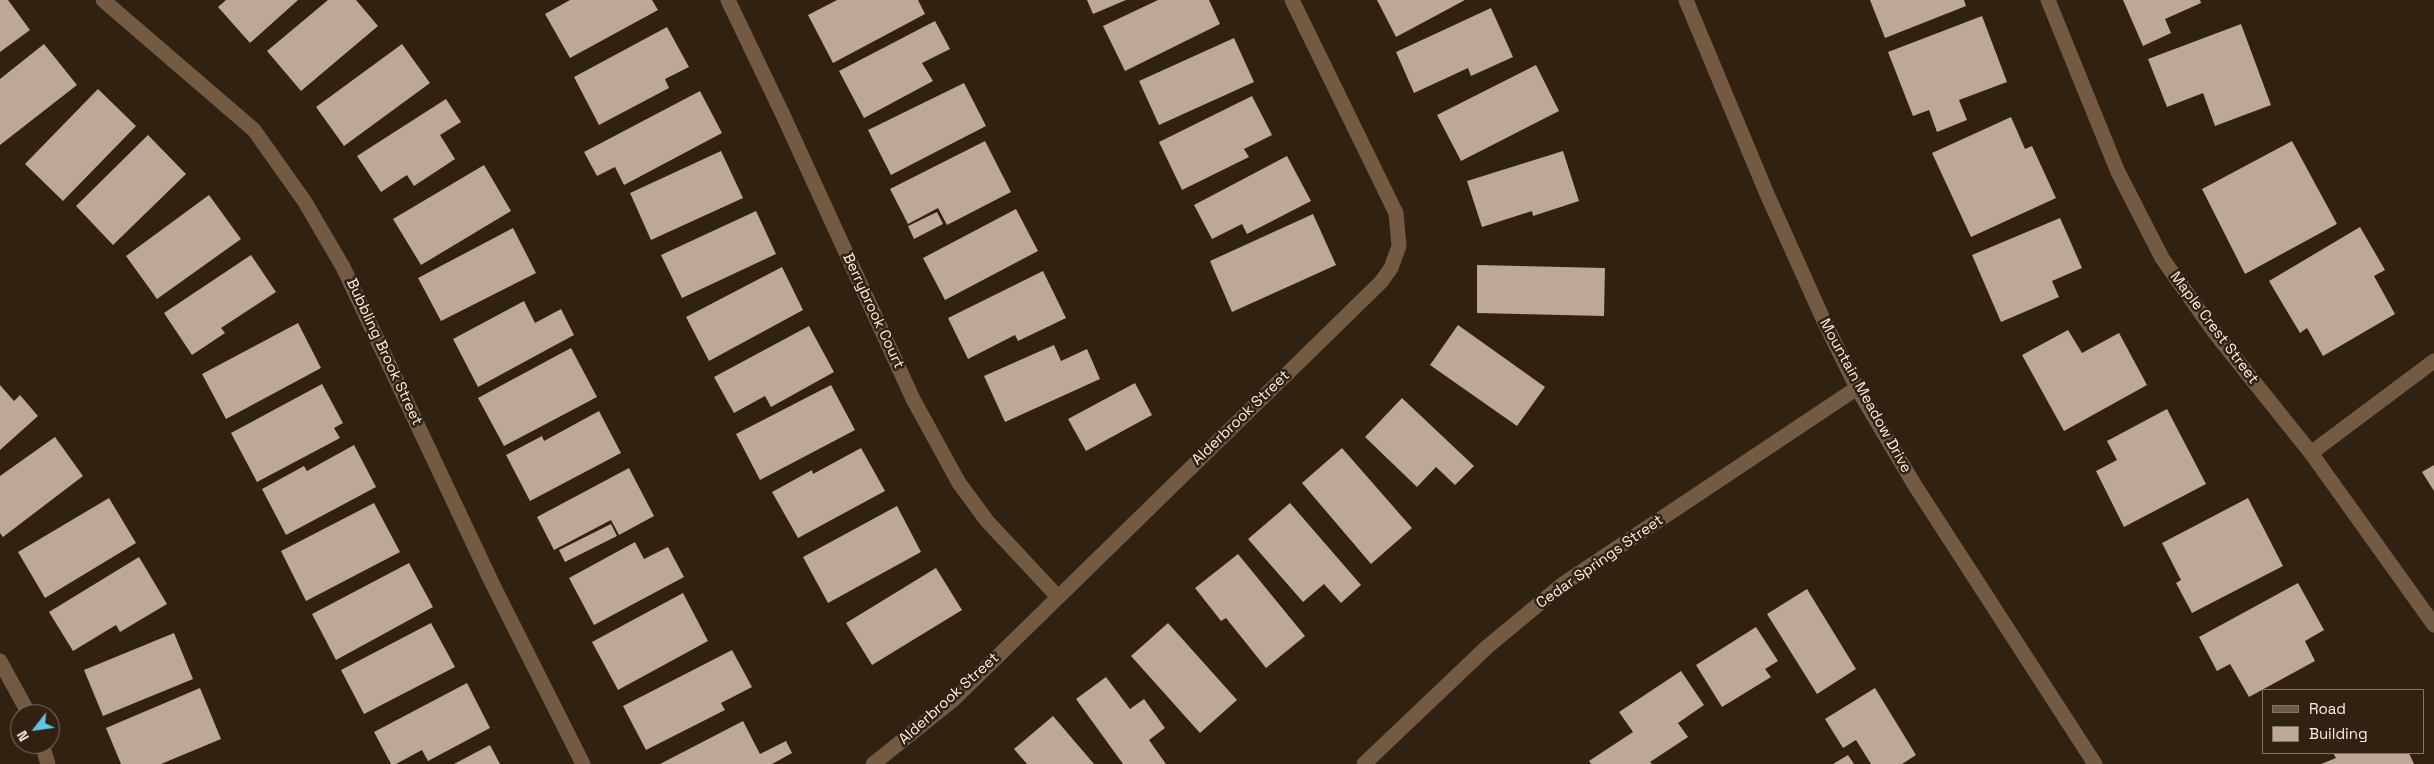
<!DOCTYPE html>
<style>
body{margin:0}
#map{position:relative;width:2434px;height:764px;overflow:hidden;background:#312111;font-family:"Space Grotesk",sans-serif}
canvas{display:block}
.legend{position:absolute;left:2262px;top:689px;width:162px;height:65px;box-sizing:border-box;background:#312111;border:1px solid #817365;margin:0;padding:6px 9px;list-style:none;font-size:15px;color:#faefe4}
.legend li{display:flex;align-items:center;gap:10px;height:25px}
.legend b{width:25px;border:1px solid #817365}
.north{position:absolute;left:10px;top:704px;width:50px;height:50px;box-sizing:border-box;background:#312111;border:1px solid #817365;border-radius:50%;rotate:240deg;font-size:14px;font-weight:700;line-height:20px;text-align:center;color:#faefe4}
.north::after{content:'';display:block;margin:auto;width:18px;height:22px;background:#5bc8e6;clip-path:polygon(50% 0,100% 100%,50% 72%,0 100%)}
</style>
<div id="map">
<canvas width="2434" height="764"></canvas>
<ul class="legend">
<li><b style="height:6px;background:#735b43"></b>Road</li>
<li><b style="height:14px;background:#bca894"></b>Building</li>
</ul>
<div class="north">N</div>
</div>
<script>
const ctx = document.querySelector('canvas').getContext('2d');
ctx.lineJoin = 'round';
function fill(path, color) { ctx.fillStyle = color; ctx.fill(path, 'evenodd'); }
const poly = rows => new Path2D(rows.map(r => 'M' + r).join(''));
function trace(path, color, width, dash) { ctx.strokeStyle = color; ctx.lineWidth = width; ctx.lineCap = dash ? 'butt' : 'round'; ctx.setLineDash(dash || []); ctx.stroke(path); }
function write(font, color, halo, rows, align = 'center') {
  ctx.font = font + ' "Space Grotesk",sans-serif'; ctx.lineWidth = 5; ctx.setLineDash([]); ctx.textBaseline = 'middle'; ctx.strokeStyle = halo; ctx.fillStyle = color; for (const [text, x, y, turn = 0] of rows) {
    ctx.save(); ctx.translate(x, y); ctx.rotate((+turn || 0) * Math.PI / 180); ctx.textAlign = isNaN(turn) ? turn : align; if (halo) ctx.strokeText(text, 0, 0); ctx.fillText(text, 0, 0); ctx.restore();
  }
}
fill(poly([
 [0,0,8,0,30,30,0,52],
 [226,0,298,0,250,43,218,7],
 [328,0,356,0,378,26,301,91,267,51],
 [570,0,652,0,658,10,570,58,545,14],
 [837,0,918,0,925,14,833,63,808,15],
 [1087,0,1126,0,1093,14],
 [1158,0,1209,0,1220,24,1125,71,1103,26],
 [1377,0,1465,0,1396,37],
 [1870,0,1964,0,1966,6,1885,38],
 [2123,0,2200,0,2201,3,2165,19,2171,33,2143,46],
 [1491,8,1513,57,1471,76,1468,68,1414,93,1396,52],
 [1982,16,2007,82,1959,100,1967,120,1937,132,1929,110,1913,116,1888,52],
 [935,21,950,49,922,63,933,81,864,118,839,71],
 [2241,24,2271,105,2215,126,2203,93,2167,107,2148,59],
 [667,27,689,67,665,79,669,88,599,125,574,77],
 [1234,38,1254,82,1159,125,1139,81],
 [44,44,77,85,0,145,0,79],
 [402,44,430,83,344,146,316,107],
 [1536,65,1559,111,1461,161,1437,115],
 [964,83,986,126,891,175,868,130],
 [98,89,136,126,63,201,25,164],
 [700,91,722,133,624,185,615,167,597,176,584,152],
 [1252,96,1272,135,1244,149,1249,157,1182,190,1159,142],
 [446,99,461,122,440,135,455,159,414,186,407,175,381,192,357,156],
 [2011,117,2025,149,2032,146,2056,198,1971,237,1932,153],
 [148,135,186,174,113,245,76,206],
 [985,141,1011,192,947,225,938,208,908,224,890,189],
 [2292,141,2337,224,2245,274,2202,189],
 [721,151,743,198,651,240,630,193],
 [1563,151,1579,201,1533,216,1532,211,1482,227,1467,181],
 [1287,156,1311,201,1247,234,1242,224,1212,239,1194,205],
 [484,165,511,211,421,265,393,219],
 [209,195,241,239,157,299,126,256],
 [1016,209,1038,251,945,300,923,258],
 [756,211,776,254,682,298,661,255],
 [937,212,943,224,914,239,908,226],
 [1313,214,1336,265,1232,312,1210,261],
 [2060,218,2082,268,2052,281,2059,297,2001,322,1972,255],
 [2360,227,2385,270,2374,276,2395,314,2323,356,2307,328,2300,333,2269,281],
 [513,228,536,273,441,321,418,278],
 [251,255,276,292,221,328,225,333,192,355,164,313],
 [1477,265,1605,268,1604,316,1477,313],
 [782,267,803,310,709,361,686,317],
 [1043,271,1066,318,1018,341,1015,335,968,359,948,318],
 [524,301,535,323,561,309,574,335,478,387,453,339],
 [298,323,321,368,226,419,202,374],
 [1458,325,1545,387,1517,426,1430,365],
 [809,326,834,372,771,407,765,396,734,413,714,377],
 [2068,330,2082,353,2119,333,2147,385,2064,431,2022,355],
 [1054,345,1061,361,1087,349,1100,379,1005,422,984,376],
 [571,348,597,397,504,446,478,398],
 [1135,383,1152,415,1086,451,1068,419],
 [322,384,343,423,334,428,340,438,257,482,231,433],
 [0,385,14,401,20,395,38,416,0,450],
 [831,385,855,430,760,480,736,434],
 [1402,398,1474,466,1455,485,1436,467,1417,487,1365,437],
 [2167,409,2206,484,2124,527,2096,471,2117,460,2107,441],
 [599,411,621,453,530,501,506,455,542,436,544,441],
 [55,437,83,476,3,537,0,533,0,476],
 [354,445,376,487,286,535,262,489,304,466,307,471],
 [861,448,885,491,798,538,772,492,812,470,813,474],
 [1342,448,1412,528,1371,564,1302,483],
 [2434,465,2434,491,2422,472],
 [629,468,654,516,619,535,611,520,554,550,537,517],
 [109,498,136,543,45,598,18,552],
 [2248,498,2283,566,2192,613,2176,583,2181,580,2162,543],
 [374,503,400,552,306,601,281,551],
 [1290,503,1361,585,1341,603,1324,584,1303,602,1248,539],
 [897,506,921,552,828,603,803,557],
 [611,524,617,536,565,562,559,550],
 [635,542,644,559,668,547,684,577,594,625,569,578],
 [1238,554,1305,636,1266,668,1226,618,1221,621,1195,588],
 [139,557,167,604,120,632,116,625,73,651,49,612],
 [409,563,433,607,336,660,312,614],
 [936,568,962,610,872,665,846,623],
 [2298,583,2324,630,2305,641,2315,661,2249,697,2230,664,2217,671,2199,637],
 [1807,589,1856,669,1817,694,1767,614],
 [683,593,708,641,618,690,592,642],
 [431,623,455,667,364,714,341,670],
 [1168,623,1237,700,1200,733,1131,656],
 [1756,627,1778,661,1765,669,1771,677,1722,707,1696,665],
 [174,633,193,679,103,716,84,670],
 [732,650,752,687,721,703,725,710,646,750,623,706],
 [1681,671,1704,705,1678,723,1688,737,1650,762,1652,764,1591,764,1589,761,1633,732,1619,712],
 [1106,677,1130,709,1144,699,1165,728,1149,740,1166,764,1123,764,1076,699],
 [467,683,490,728,428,761,422,750,396,764,391,764,374,732],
 [200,688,221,739,161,764,121,764,106,728],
 [1875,688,1916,755,1902,764,1871,764,1856,740,1843,748,1825,719],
 [1053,716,1094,764,1027,764,1014,749],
 [743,721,760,754,786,741,792,753,772,764,660,764],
 [490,745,500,764,454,764],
 [2333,753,2409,753,2414,764,2321,764,2336,758],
 [1848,755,1854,764,1833,764]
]), '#bca894');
trace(poly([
 [103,0,254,130,305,202,343,267,492,583,583,764],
 [728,0,783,115,913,399,959,483,987,521,1058,597],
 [1686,0,1767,194,1823,319,1857,388,1914,484,2095,764],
 [2048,0,2118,172,2162,258,2215,333,2311,453,2434,625],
 [2311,453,2434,361],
 [0,661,29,714],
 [42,744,48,764],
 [873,764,953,700,1381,282,1391,268,1399,246,1396,213,1292,0],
 [1364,764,1487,647,1563,584,1857,388]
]), '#735b43', 15);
write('15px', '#faefe4', '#312111', [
 ["Berrybrook Court",873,311,65],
 ["Maple Crest Street",2214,328,53],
 ["Bubbling Brook Street",384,352,65],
 ["Mountain Meadow Drive",1865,396,61],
 ["Alderbrook Street",1241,418,-44],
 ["Cedar Springs Street",1600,562,-35],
 ["Alderbrook Street",949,699,-42]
]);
</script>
